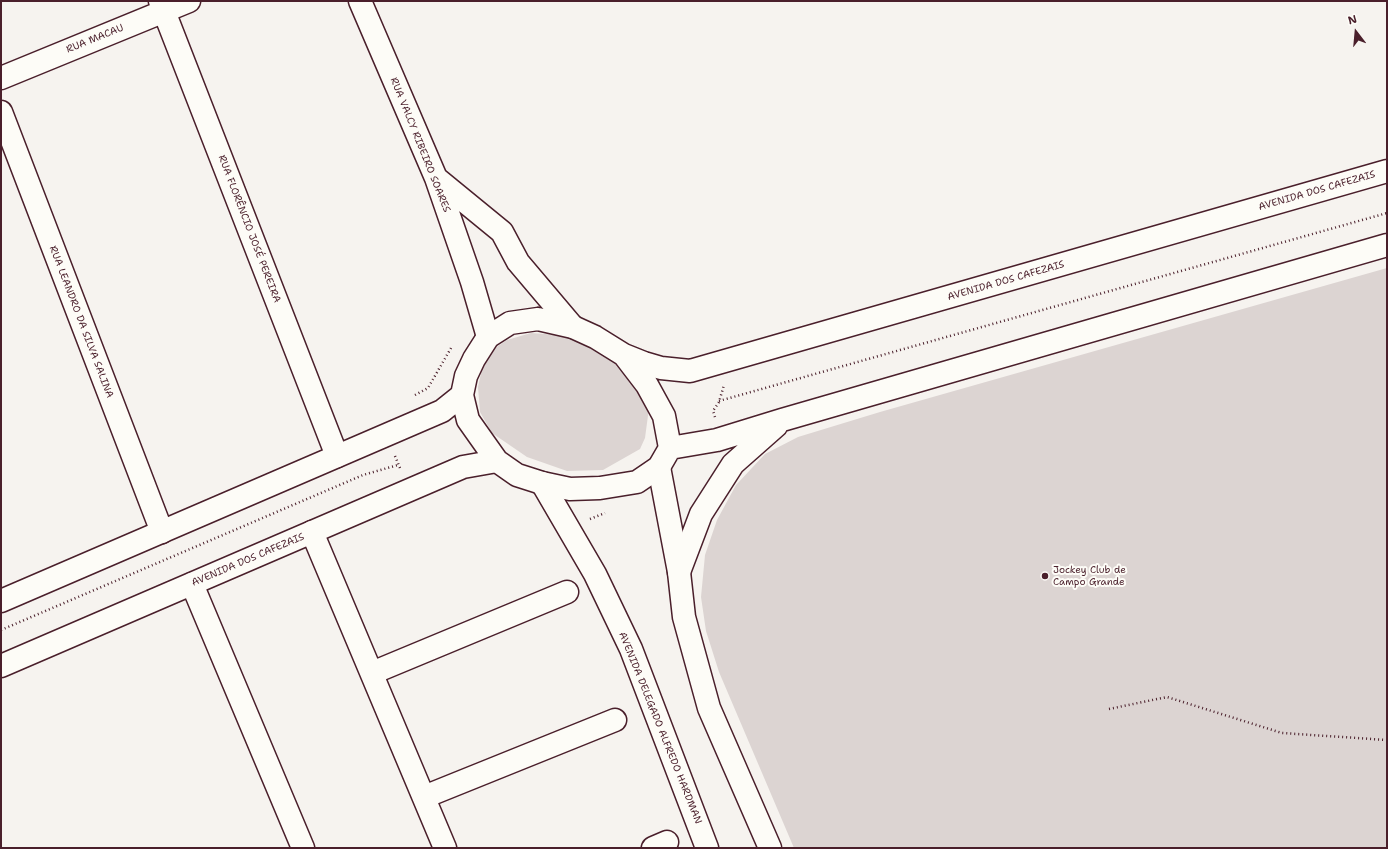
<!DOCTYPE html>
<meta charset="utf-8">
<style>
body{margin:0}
#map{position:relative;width:1388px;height:849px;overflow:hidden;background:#f6f3ef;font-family:"Shantell Sans",sans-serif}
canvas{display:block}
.frame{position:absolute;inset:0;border:2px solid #4a1f2b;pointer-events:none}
.north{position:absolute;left:1336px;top:12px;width:40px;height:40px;-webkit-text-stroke:3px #fdfcf7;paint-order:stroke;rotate:344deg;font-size:11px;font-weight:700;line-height:16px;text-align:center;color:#4a1f2b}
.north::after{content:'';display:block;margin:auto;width:14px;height:18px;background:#4a1f2b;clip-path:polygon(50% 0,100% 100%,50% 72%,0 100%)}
</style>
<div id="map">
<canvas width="1388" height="849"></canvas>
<div class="frame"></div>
<div class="north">N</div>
</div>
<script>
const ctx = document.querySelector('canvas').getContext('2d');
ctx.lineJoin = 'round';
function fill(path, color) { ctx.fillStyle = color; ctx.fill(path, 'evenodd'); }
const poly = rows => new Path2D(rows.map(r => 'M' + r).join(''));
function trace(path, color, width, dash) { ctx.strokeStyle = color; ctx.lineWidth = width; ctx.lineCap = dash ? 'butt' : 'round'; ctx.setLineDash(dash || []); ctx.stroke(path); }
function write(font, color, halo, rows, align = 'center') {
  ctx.font = font + ' "Shantell Sans",sans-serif'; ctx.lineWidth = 4; ctx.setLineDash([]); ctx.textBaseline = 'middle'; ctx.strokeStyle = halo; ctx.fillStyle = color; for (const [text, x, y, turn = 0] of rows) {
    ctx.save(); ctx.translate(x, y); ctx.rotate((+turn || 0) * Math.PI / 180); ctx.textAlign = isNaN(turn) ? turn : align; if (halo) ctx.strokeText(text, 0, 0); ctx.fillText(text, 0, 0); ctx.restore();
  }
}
fill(poly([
 [1387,268,1387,848,794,848,719,672,706,631,701,597,705,555,717,520,736,485,765,454,798,437,880,412],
 [531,333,559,335,589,343,619,364,635,383,649,408,645,438,640,449,603,470,567,471,527,457,492,433,480,412,478,387,483,364,492,350,507,340]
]), '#dcd4d2');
const minor = poly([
 [160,1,337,456],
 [360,1,436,178,472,282,488,337],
 [1,78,189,1],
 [1,112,162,532],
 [436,178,502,232,518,262,573,327],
 [659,467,679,572,684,617,709,708,770,848],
 [542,483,595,574,631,649,707,848],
 [312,532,445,848],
 [192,584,303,848],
 [372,673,567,592],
 [424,797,615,720],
 [653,848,667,842]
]);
const major = poly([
 [538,319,573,327,595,337,624,355,647,385,664,416,670,448,659,467,637,482,600,488,570,489,542,483,517,475,497,461,468,420,462,395,466,376,474,359,488,337,510,323,538,319],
 [624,355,644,363,661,368,690,371,1387,171],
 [670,448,717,440,782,420,1387,245],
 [679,572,701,514,733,464,776,426],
 [1,601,442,411,462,395],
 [1,666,463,467,497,461]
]);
trace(minor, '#4a1f2b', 25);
trace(major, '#4a1f2b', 25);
trace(poly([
 [415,395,428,388,451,348],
 [719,401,1387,213],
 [715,417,713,411,719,402,724,385],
 [395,456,400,468],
 [590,519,605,513],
 [1,630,363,475,398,465],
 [1109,709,1167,697,1282,733,1387,740]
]), '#4a1f2b', 2.5, [1, 3]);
trace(minor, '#fdfcf7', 22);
trace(major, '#fdfcf7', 22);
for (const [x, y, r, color] of [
 [1045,576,4,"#4a1f2b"]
]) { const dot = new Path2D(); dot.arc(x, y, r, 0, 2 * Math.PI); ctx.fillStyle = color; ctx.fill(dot); trace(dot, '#fdfcf7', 1.5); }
write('10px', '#4a1f2b', '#fdfcf7', [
 ["RUA MACAU",95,39,-22],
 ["RUA VALCY RIBEIRO SOARES",420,145,68],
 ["AVENIDA DOS CAFEZAIS",1317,191,-16],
 ["RUA FLORÊNCIO JOSÉ PEREIRA",249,229,69],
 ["AVENIDA DOS CAFEZAIS",1006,281,-16],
 ["RUA LEANDRO DA SILVA SALINA",81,322,69],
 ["AVENIDA DOS CAFEZAIS",248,560,-23],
 ["AVENIDA DELEGADO ALFREDO HARDMAN",660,728,68]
]);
write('10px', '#4a1f2b', '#fdfcf7', [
 ["Jockey Club de",1053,570],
 ["Campo Grande",1053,582]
], 'left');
</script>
